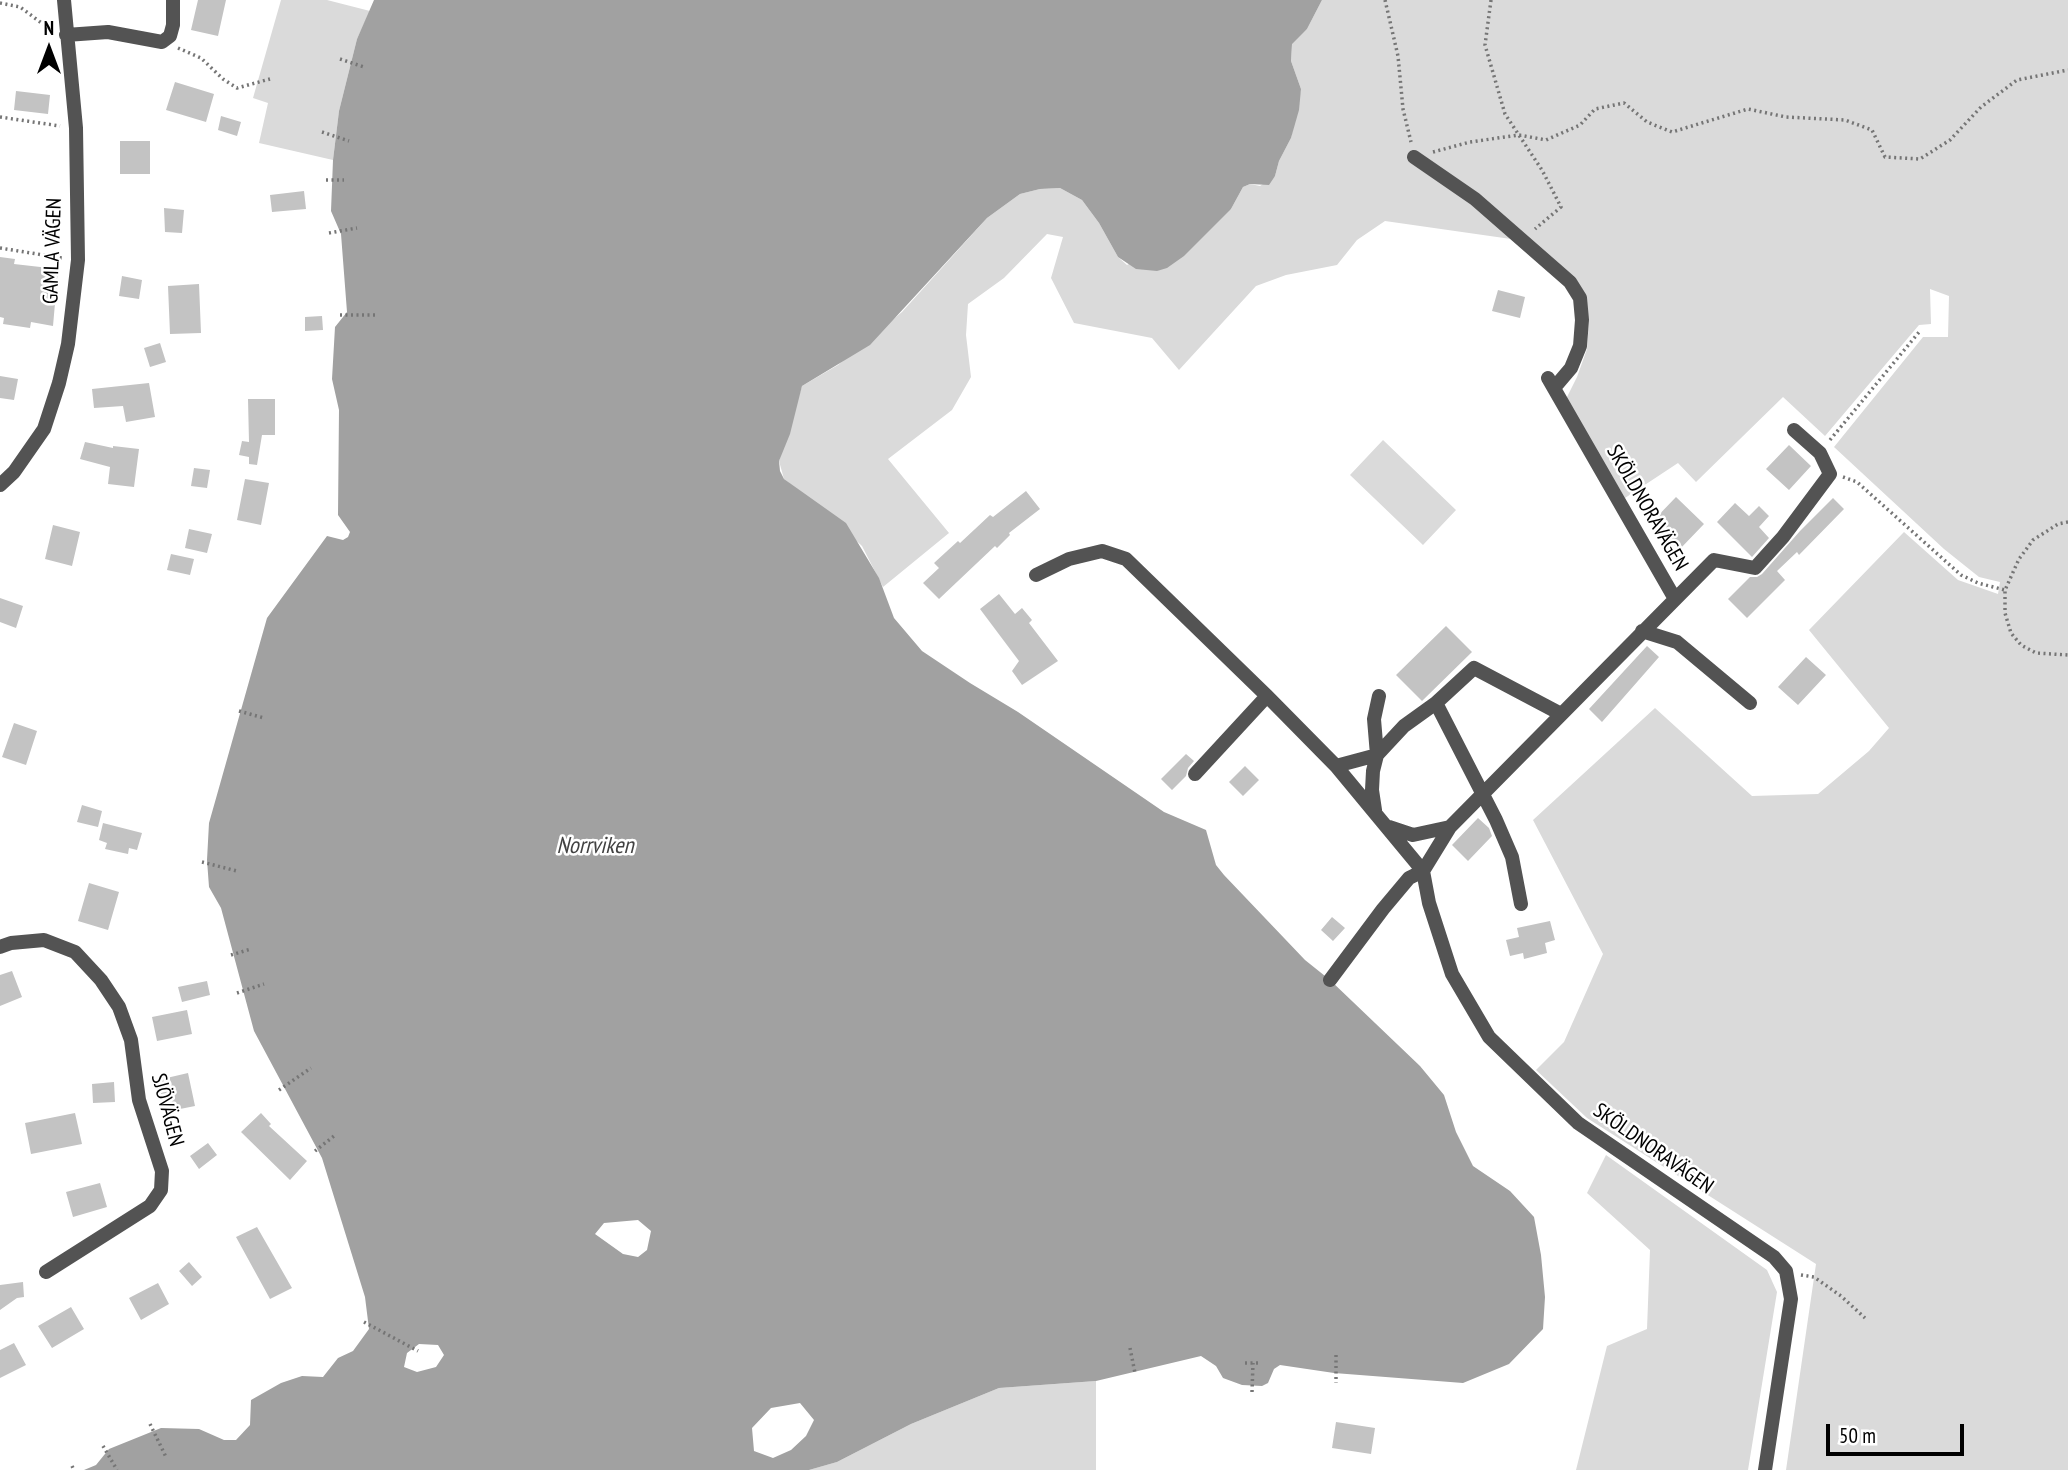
<!DOCTYPE html>
<meta charset="utf-8">
<style>
body{margin:0}
#map{position:relative;width:2068px;height:1470px;overflow:hidden;background:#fff;font-family:"PT Sans Narrow",sans-serif}
canvas{display:block}
.north{position:absolute;left:14px;top:14px;width:70px;height:70px;-webkit-text-stroke:5px #fff;paint-order:stroke;rotate:0deg;font-size:19px;font-weight:700;line-height:28px;text-align:center;color:#000}
.north::after{content:'';display:block;margin:auto;width:24px;height:32px;background:#000;clip-path:polygon(50% 0,100% 100%,50% 72%,0 100%)}
.scale{position:absolute;left:1826px;top:1424px;width:138px;height:32px;box-sizing:border-box;border:4px solid #000;border-top:0;padding-left:9px;font-size:21px;line-height:24px;white-space:nowrap;color:#000;-webkit-text-stroke:5px #fff;paint-order:stroke}
</style>
<div id="map">
<canvas width="2068" height="1470"></canvas>
<div class="north">N</div>
<div class="scale">50 m</div>
</div>
<script>
const ctx = document.querySelector('canvas').getContext('2d');
ctx.lineJoin = 'round';
function fill(path, color) { ctx.fillStyle = color; ctx.fill(path, 'evenodd'); }
const poly = rows => new Path2D(rows.map(r => 'M' + r).join(''));
function trace(path, color, width, dash) { ctx.strokeStyle = color; ctx.lineWidth = width; ctx.lineCap = dash ? 'butt' : 'round'; ctx.setLineDash(dash || []); ctx.stroke(path); }
function write(font, color, halo, rows, align = 'center') {
  ctx.font = font + ' "PT Sans Narrow",sans-serif'; ctx.lineWidth = 5; ctx.setLineDash([]); ctx.textBaseline = 'middle'; ctx.strokeStyle = halo; ctx.fillStyle = color; for (const [text, x, y, turn = 0] of rows) {
    ctx.save(); ctx.translate(x, y); ctx.rotate((+turn || 0) * Math.PI / 180); ctx.textAlign = isNaN(turn) ? turn : align; if (halo) ctx.strokeText(text, 0, 0); ctx.fillText(text, 0, 0); ctx.restore();
  }
}
fill(poly([
 [281,0,327,0,370,11,357,39,339,111,333,160,259,143,268,103,253,98],
 [1322,0,2068,0,2068,1470,1786,1470,1816,1264,1587,1118,1536,1070,1564,1042,1603,954,1533,820,1655,708,1752,796,1818,794,1869,751,1889,728,1809,630,1904,532,1958,580,1998,594,2000,582,1979,577,1944,549,1834,447,1923,337,1948,337,1949,296,1930,289,1931,324,1919,325,1825,436,1783,397,1696,482,1678,463,1625,498,1566,399,1577,377,1587,349,1589,322,1584,295,1575,277,1532,242,1385,221,1357,240,1337,265,1286,275,1256,286,1179,370,1152,338,1074,323,1051,278,1063,237,1047,234,1004,278,968,304,966,335,971,377,952,410,888,459,949,533,883,587,862,546,815,503,784,479,779,461,802,386,838,365,902,312,987,218,1020,194,1040,189,1060,188,1082,200,1099,223,1118,257,1127,265,1231,209,1243,187,1250,184,1260,186,1275,176,1279,161,1291,138,1301,89,1291,61,1292,43,1307,29],
 [1383,440,1456,510,1423,545,1350,475],
 [1606,1155,1767,1270,1777,1292,1748,1470,1576,1470,1607,1346,1647,1329,1650,1250,1587,1193],
 [1096,1381,1096,1470,809,1470,837,1462,911,1424,999,1388]
]), '#dadada');
fill(poly([
 [374,0,1322,0,1307,29,1292,44,1291,61,1301,89,1299,110,1291,138,1279,161,1275,176,1269,185,1250,184,1243,187,1231,209,1184,256,1167,268,1157,271,1136,269,1118,257,1099,223,1082,200,1060,188,1040,189,1020,194,987,218,870,345,802,386,790,434,779,461,780,471,784,479,846,523,879,578,894,618,922,651,970,683,1018,712,1164,812,1206,830,1216,865,1224,875,1305,960,1330,980,1420,1066,1444,1095,1456,1132,1473,1166,1510,1191,1534,1217,1541,1255,1545,1297,1543,1329,1509,1364,1463,1383,1334,1373,1280,1365,1274,1369,1268,1383,1262,1386,1242,1385,1223,1378,1216,1366,1201,1356,1096,1381,999,1388,911,1424,837,1462,809,1470,84,1470,96,1465,109,1449,161,1428,199,1429,224,1440,236,1440,250,1425,251,1400,281,1383,302,1376,323,1377,338,1358,353,1351,369,1329,365,1297,322,1158,254,1031,221,908,209,887,207,860,209,823,267,618,327,536,343,540,348,537,350,532,338,515,339,410,332,379,335,327,347,312,341,234,331,211,333,160,339,111,357,39],
 [638,1220,651,1231,647,1250,638,1257,623,1254,595,1234,604,1223],
 [419,1344,438,1345,444,1355,436,1367,417,1372,404,1367,407,1353],
 [800,1403,814,1420,806,1436,791,1450,773,1458,754,1451,752,1428,771,1408]
]), '#a1a1a1');
fill(poly([
 [198,0,226,0,218,36,191,30],
 [175,82,214,94,206,122,166,110],
 [16,91,50,95,48,114,14,110],
 [221,116,241,122,237,136,218,130],
 [120,141,150,141,150,174,120,174],
 [304,191,306,209,272,212,270,195],
 [164,208,184,210,182,233,165,232],
 [0,257,15,259,14,264,58,269,53,326,31,322,30,328,3,324,4,318,0,317],
 [122,276,142,280,139,299,119,296],
 [199,284,201,333,170,334,168,286],
 [1498,290,1525,297,1520,318,1492,311],
 [322,316,323,330,305,331,305,317],
 [160,343,166,362,150,367,144,348],
 [0,376,18,379,14,400,0,398],
 [149,383,155,417,126,422,123,406,94,408,92,389],
 [248,399,275,399,275,435,262,435,257,465,249,464,249,457,239,455,242,441,249,442],
 [85,442,113,448,113,446,139,449,134,487,108,484,110,467,80,459],
 [1789,445,1811,466,1789,490,1766,469],
 [194,468,210,470,207,488,191,486],
 [245,479,269,483,261,525,237,520],
 [1026,491,1040,509,1009,533,1010,535,997,548,995,546,939,599,923,583,939,568,934,563,958,541,960,543,990,515,993,517],
 [1676,497,1704,524,1679,550,1651,523],
 [1833,498,1844,509,1799,555,1797,552,1777,571,1785,580,1747,618,1728,599,1750,577,1757,577,1762,574,1800,531],
 [1735,503,1749,516,1759,506,1769,516,1759,527,1769,538,1752,557,1717,522],
 [53,525,80,532,72,566,45,559],
 [189,529,212,534,207,553,185,548],
 [171,554,194,559,190,575,167,570],
 [999,594,1015,614,1022,608,1032,620,1029,623,1058,661,1022,685,1012,671,1019,661,980,609],
 [0,598,23,606,16,628,0,622],
 [1446,626,1472,652,1422,701,1396,675],
 [1647,646,1659,657,1602,722,1589,709],
 [1806,657,1826,675,1798,705,1778,687],
 [14,723,37,731,26,765,2,757],
 [1186,754,1194,761,1188,768,1186,776,1172,790,1161,779],
 [1245,766,1259,780,1243,796,1229,782],
 [82,805,102,811,98,827,77,822],
 [1478,818,1489,828,1492,836,1468,861,1452,845],
 [103,823,142,833,137,850,129,848,128,854,105,849,107,843,99,840],
 [89,883,119,892,108,930,78,921],
 [1332,917,1345,928,1333,941,1321,930],
 [1550,921,1555,940,1545,943,1547,953,1524,959,1523,953,1510,956,1506,940,1519,937,1517,928],
 [12,971,22,997,0,1006,0,975],
 [207,981,210,995,182,1002,178,987],
 [187,1010,192,1034,157,1041,152,1017],
 [188,1073,195,1106,165,1112,158,1080],
 [114,1082,115,1102,93,1103,92,1084],
 [75,1113,82,1144,31,1154,25,1123],
 [261,1113,271,1124,269,1126,307,1161,290,1180,241,1132],
 [208,1143,217,1155,199,1169,190,1156],
 [100,1183,107,1207,73,1217,66,1192],
 [257,1227,292,1288,270,1299,236,1237],
 [189,1262,202,1277,192,1286,179,1271],
 [23,1282,24,1297,17,1298,0,1310,0,1285],
 [158,1283,169,1304,141,1320,129,1298],
 [71,1307,84,1329,52,1348,38,1326],
 [14,1343,26,1365,0,1378,0,1350],
 [1336,1422,1375,1428,1371,1454,1332,1448]
]), '#c3c3c3');
trace(poly([
 [1385,0,1398,56,1403,109,1411,142],
 [1491,0,1485,45,1505,114,1542,170,1561,207,1535,229],
 [0,3,20,7,51,30],
 [178,48,201,58,223,79,237,88,270,79],
 [340,59,364,67],
 [0,117,60,126],
 [322,132,349,141],
 [1433,152,1470,142,1519,135,1546,140,1580,125,1595,109,1624,103,1647,122,1672,132,1748,109,1786,117,1845,120,1872,130,1885,157,1920,159,1950,140,1981,107,2017,80,2068,70],
 [326,180,344,180],
 [329,233,357,228],
 [0,248,62,258],
 [340,315,377,315],
 [1830,440,1920,331],
 [1843,477,1857,482,1961,575,1978,583,2005,590],
 [2068,522,2058,524,2033,540,2019,559,2005,590,2005,613,2011,633,2021,645,2036,653,2068,655],
 [239,711,264,718],
 [202,862,237,871],
 [231,955,251,949],
 [237,993,264,984],
 [279,1090,311,1068],
 [315,1151,334,1136],
 [1801,1275,1814,1277,1841,1296,1865,1318],
 [364,1322,418,1351],
 [1130,1348,1135,1373],
 [1336,1355,1336,1383],
 [1245,1363,1261,1363],
 [1252,1392,1253,1363],
 [150,1424,166,1457],
 [103,1446,117,1470],
 [72,1466,74,1470]
]), '#757575', 3.5, [2, 3.5]);
trace(poly([
 [66,35,108,32,162,42,170,36,173,25,173,0],
 [1414,157,1475,199,1570,282,1580,298,1582,320,1580,346,1571,368,1554,388],
 [1548,378,1675,599],
 [0,485,14,472,44,429,59,383,68,344,78,260,76,128,64,0],
 [1036,575,1069,559,1102,551,1126,559,1267,696,1336,766,1423,871,1429,903,1452,974,1489,1037,1578,1123,1774,1257,1786,1271,1791,1299,1765,1470],
 [1642,631,1677,642,1750,703],
 [1436,703,1496,820,1512,857,1521,904],
 [1336,766,1377,755,1374,719,1379,696],
 [1195,774,1267,696],
 [1375,810,1372,790,1373,771,1377,755,1404,726,1436,703,1474,668,1561,714],
 [1389,827,1413,835,1450,827],
 [1423,871,1450,827,1714,560,1755,568,1783,537,1830,474,1820,453,1794,430],
 [0,947,11,943,44,940,75,952,101,980,119,1007,131,1040,139,1100,162,1171,161,1190,150,1206,46,1272],
 [1330,980,1383,909,1409,878,1423,871]
]), '#535353', 14);
write('21px', '#000', '#fff', [
 ["GAMLA VÄGEN",53,251,-88],
 ["SKÖLDNORAVÄGEN",1647,508,60],
 ["SJÖVÄGEN",167,1110,75],
 ["SKÖLDNORAVÄGEN",1653,1149,35]
]);
write('italic 23px', '#424242', '#fff', [
 ["Norrviken",595,846]
]);
</script>
